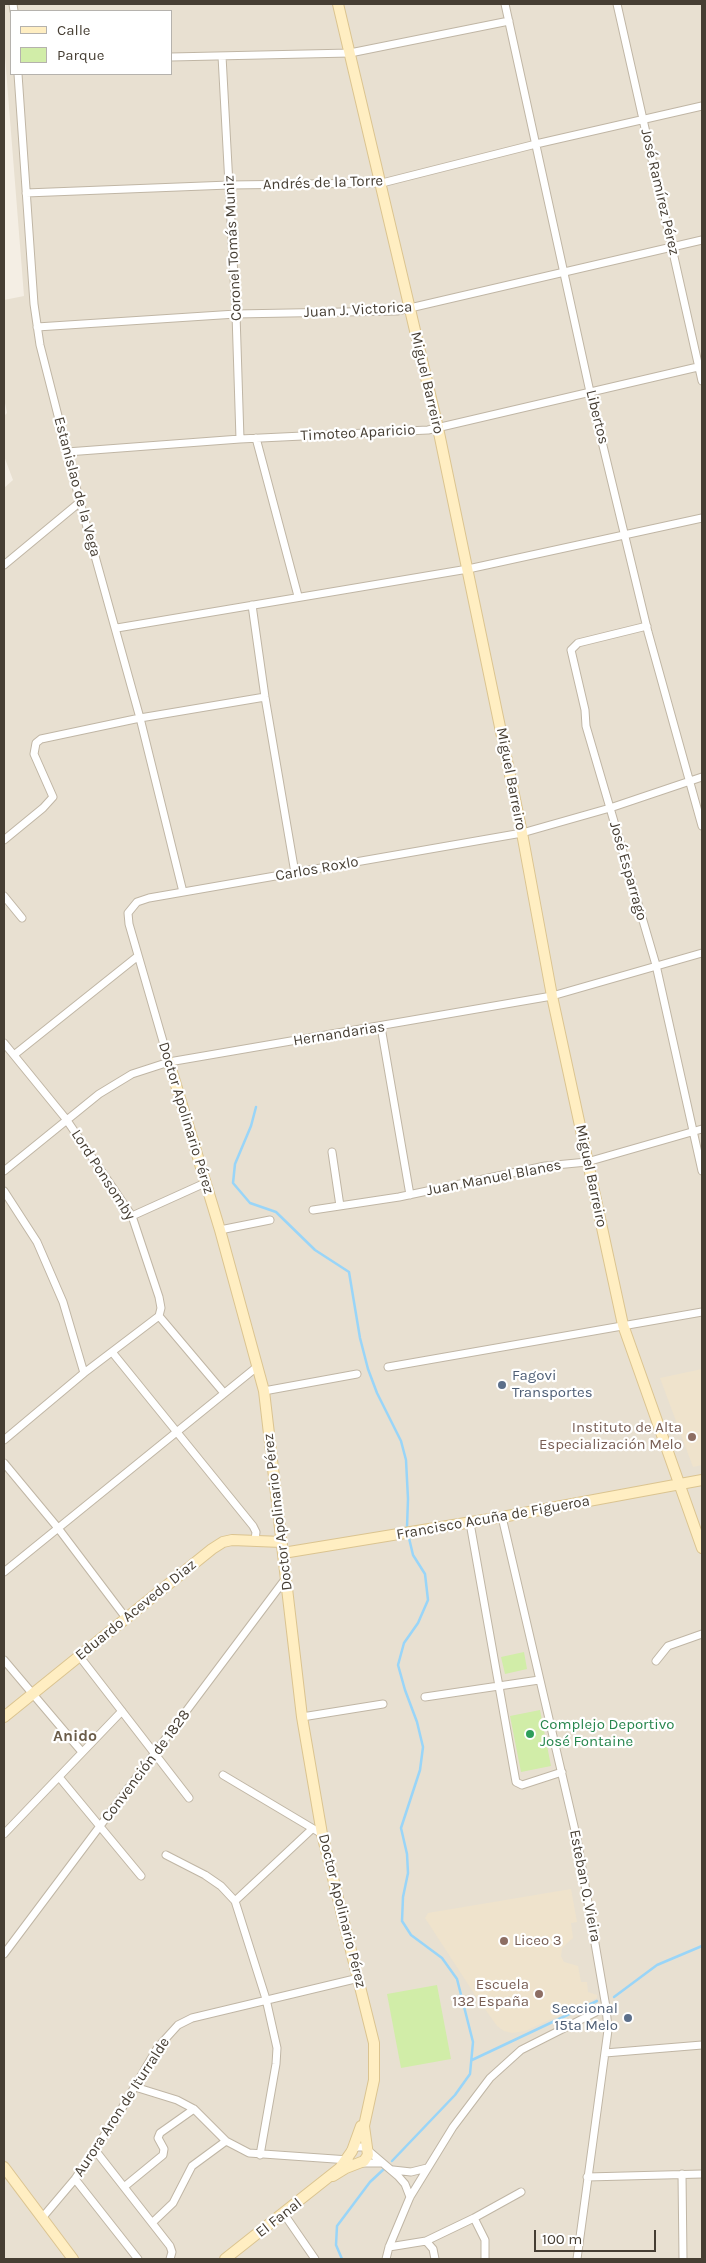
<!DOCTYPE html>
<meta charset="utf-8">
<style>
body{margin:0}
#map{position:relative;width:706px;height:2263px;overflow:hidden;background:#f4eee4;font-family:Karla,sans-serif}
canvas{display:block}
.frame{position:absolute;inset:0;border:5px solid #463e33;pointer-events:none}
.legend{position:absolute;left:10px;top:10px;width:162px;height:65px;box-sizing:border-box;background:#fff;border:1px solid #b5b2ad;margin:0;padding:6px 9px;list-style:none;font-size:15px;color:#463e33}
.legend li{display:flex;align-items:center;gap:10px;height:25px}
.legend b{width:25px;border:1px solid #b5b2ad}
.scale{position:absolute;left:534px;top:2230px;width:122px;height:22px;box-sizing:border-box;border:2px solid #463e33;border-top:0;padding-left:6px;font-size:15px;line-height:18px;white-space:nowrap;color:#463e33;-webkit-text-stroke:4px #fff;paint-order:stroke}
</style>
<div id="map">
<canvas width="706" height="2263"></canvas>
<div class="frame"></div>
<ul class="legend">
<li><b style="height:6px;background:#ffeec2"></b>Calle</li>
<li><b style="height:14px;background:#d1eda8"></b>Parque</li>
</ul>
<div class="scale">100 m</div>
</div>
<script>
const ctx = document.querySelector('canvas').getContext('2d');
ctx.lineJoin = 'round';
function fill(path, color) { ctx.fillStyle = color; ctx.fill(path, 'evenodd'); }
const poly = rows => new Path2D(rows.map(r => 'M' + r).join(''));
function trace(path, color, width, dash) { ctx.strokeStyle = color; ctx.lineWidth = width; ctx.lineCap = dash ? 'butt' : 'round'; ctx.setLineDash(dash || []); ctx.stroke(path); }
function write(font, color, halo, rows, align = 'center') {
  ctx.font = font + ' Karla,sans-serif'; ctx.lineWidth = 4.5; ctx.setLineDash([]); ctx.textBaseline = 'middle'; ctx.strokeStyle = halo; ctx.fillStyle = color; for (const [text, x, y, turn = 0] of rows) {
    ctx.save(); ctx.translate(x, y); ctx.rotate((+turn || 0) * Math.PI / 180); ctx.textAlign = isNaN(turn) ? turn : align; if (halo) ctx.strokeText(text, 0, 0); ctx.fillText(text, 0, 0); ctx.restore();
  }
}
fill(poly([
 [4,4,702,4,702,2259,4,2259,4,488,13,480,4,456,4,416,7,413,4,398,4,300,24,296,4,44],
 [11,11,171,11,171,74,11,74]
]), '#e8e0d1');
fill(poly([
 [702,1369,702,1465,693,1467,660,1378],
 [571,1889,577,1922,571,1923,573,1938,562,1948,561,1956,564,1962,578,1966,581,1982,587,1982,588,1992,597,1995,597,1998,525,2031,512,2033,504,2031,497,2026,475,1995,425,1918,428,1913]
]), '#efe3cc');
fill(poly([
 [524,1652,527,1669,505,1674,501,1657],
 [540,1710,551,1766,521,1772,510,1716],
 [437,1985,451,2059,401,2068,387,1994]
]), '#d1eda8');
trace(poly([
 [256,1107,251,1126,235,1164,233,1183,250,1203,276,1212,315,1250,349,1272,360,1338,368,1369,377,1393,401,1441,406,1460,408,1499,407,1527],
 [614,1997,657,1965,702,1946],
 [472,2060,597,2001],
 [392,2161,455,2095,470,2074,473,2042,457,1979,442,1958,411,1935,402,1921,403,1897,408,1873,407,1854,401,1828,420,1770,423,1747,417,1722,405,1690,398,1665,404,1643,418,1623,428,1600,425,1574,413,1555,409,1538],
 [342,2259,336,2245,337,2226,370,2182,384,2169]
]), '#99d5f8', 2.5);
const street = poly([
 [13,4,14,11],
 [505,4,590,392,648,632,702,826],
 [617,4,702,381],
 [222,56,236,314,240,439],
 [171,57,350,53,509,21],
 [18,74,34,304,40,345,80,502,140,718,183,892],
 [26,193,229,185,382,183,536,144,702,106],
 [37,327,236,314,397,311,702,240],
 [256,438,298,596],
 [67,452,240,439,428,430,702,366],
 [4,565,80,502],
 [252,605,265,697,295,873],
 [647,626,578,643,571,650,585,710,586,726,656,965,702,1171],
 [117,628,468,569,702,518],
 [4,840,43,808,53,797,34,754,36,743,41,739,140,718,265,697],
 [4,896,22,918],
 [381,1027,410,1195],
 [4,1043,66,1119,132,1216,159,1297,161,1308,159,1316],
 [14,1055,138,956],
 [169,1062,129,924,128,913,137,902,149,898,522,833,610,808,702,777],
 [332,1152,340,1206],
 [4,1171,99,1094,132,1074,169,1062,552,996,702,953],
 [4,1191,37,1242,63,1302,84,1373],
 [313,1210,399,1197,545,1166,587,1162,702,1129],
 [132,1216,205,1183],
 [220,1230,270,1220],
 [159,1316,224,1393],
 [112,1352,253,1526,256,1532,255,1540],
 [388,1367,702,1312],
 [264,1391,357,1374],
 [4,1440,84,1373,159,1316],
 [4,1463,58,1528,126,1618],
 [502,1517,577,1839,606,2007,608,2030,577,2259],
 [470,1523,516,1782,522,1785,562,1772],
 [4,1572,258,1366],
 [80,1657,189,1798],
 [4,1660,82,1752],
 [656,1661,668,1646,702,1634],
 [425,1697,539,1680],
 [302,1717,383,1704],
 [223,1775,322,1834],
 [59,1777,141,1876],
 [4,1834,122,1711],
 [166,1855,205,1875,221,1886,235,1901,266,1999,277,2048,276,2064,260,2155],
 [235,1901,312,1829],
 [4,1954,286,1578],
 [605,2053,702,2045],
 [135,2087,177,2100,194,2109,226,2141,249,2153,349,2160],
 [95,2150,170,2246,172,2252,170,2259],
 [351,2150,357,2147,364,2147,398,2176,405,2184,410,2197],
 [362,2163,381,2163],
 [393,2170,411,2172,427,2168],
 [682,2174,683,2259],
 [587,2177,702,2174],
 [75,2179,138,2259],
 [124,2187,163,2155,164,2149,158,2138,160,2133,194,2109],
 [284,2214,315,2259],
 [42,2218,75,2179,118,2115,158,2047,178,2025,192,2018,359,1978],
 [474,2218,485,2240,485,2259],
 [152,2223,173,2203,192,2166,226,2141],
 [426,2241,433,2249,435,2259],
 [389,2247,426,2241,474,2218,521,2192],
 [386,2259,389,2247,410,2197,453,2127,490,2078,521,2050,606,2007]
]);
const secondary = poly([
 [338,4,438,428,522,833,552,996,623,1325,702,1548],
 [169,1062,220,1230,264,1391,302,1717,322,1834,374,2043,374,2080,364,2126,368,2155,364,2161,346,2168,333,2176],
 [283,1553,502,1517,702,1480],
 [4,1717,212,1549,223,1542,232,1540,282,1542],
 [4,2167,73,2259],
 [225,2259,340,2168,352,2151,361,2126]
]);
trace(street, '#c0b6a5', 9);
trace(secondary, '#dbc490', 12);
trace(street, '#fff', 7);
trace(secondary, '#ffeec2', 10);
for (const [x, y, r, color] of [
 [502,1385,5,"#5c6f8a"],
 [692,1437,5,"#8d6e63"],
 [530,1734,5,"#2e9e5b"],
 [504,1941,5,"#8d6e63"],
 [539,1994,5,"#8d6e63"],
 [628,2018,5,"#5c6f8a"]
]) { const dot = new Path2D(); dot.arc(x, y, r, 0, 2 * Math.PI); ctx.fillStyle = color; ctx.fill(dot); trace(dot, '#fff', 2); }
write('15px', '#463e33', '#fff', [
 ["Andrés de la Torre",323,183,-2],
 ["José Ramírez Pérez",660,192,77],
 ["Coronel Tomás Muniz",233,248,-93],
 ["Juan J. Victorica",358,310,-3],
 ["Miguel Barreiro",427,383,77],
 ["Libertos",597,417,76],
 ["Timoteo Aparicio",358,433,-3],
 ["Estanislao de la Vega",77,487,75],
 ["Miguel Barreiro",511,779,79],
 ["Carlos Roxlo",317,869,-10],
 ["José Esparrago",628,871,74],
 ["Hernandarias",339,1034,-9],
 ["Doctor Apolinario Pérez",186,1118,73],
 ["Lord Ponsomby",103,1175,57],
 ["Miguel Barreiro",591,1176,78],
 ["Juan Manuel Blanes",494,1178,-11],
 ["Doctor Apolinario Pérez",278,1512,-97],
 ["Francisco Acuña de Figueroa",493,1518,-10],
 ["Eduardo Acevedo Diaz",136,1610,-39],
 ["Convención de 1828",146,1766,-53],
 ["Esteban O. Vieira",585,1886,79],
 ["Doctor Apolinario Pérez",342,1911,76],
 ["Aurora Aron de Iturralde",122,2107,-57],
 ["El Fanal",279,2218,-38]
]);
write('15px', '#4e5e75', '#fff', [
 ["Fagovi",512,1376],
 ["Transportes",512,1393],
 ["Seccional",618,2009,"right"],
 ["15ta Melo",618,2026,"right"]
], 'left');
write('15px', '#785e54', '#fff', [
 ["Instituto de Alta",682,1428],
 ["Especialización Melo",682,1445],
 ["Liceo 3",514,1941,"left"],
 ["Escuela",529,1985],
 ["132 España",529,2002]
], 'right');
write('15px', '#27864d', '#fff', [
 ["Complejo Deportivo",540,1725],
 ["José Fontaine",540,1742]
], 'left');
write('bold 16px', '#6a5c49', '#fff', [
 ["Anido",75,1736]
]);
</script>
